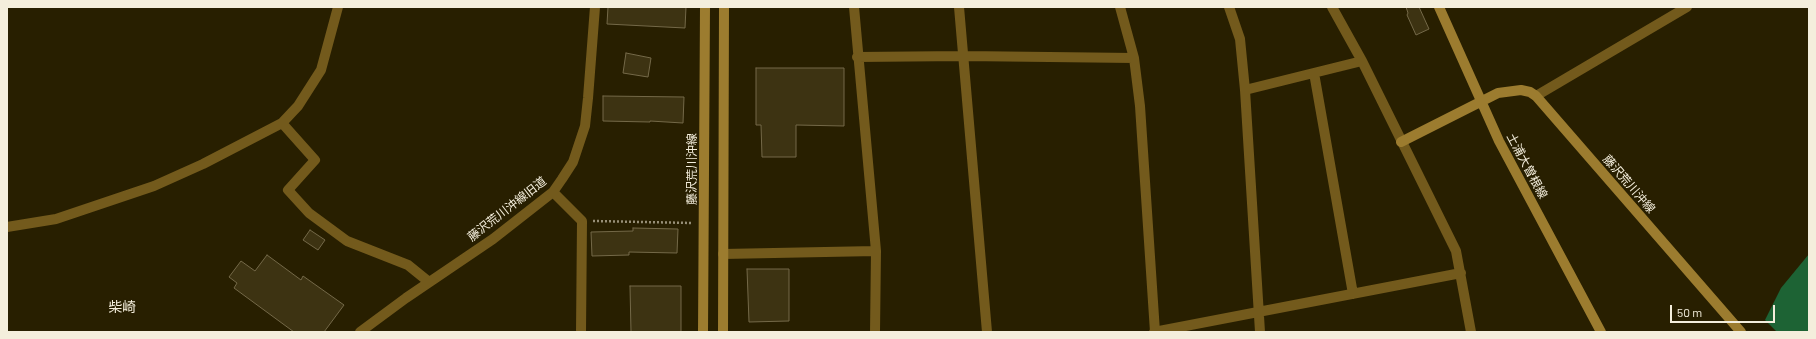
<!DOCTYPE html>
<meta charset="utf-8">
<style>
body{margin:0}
#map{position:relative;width:1816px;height:339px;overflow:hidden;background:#281f00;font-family:Barlow,sans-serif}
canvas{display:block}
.frame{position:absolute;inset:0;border:8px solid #f4eedc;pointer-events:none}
.scale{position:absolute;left:1670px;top:305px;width:105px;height:18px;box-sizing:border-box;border:2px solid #f4eedc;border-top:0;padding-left:5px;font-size:12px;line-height:14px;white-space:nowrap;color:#f4eedc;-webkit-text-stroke:3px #281f00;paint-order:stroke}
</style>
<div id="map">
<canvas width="1816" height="339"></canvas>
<div class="frame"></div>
<div class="scale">50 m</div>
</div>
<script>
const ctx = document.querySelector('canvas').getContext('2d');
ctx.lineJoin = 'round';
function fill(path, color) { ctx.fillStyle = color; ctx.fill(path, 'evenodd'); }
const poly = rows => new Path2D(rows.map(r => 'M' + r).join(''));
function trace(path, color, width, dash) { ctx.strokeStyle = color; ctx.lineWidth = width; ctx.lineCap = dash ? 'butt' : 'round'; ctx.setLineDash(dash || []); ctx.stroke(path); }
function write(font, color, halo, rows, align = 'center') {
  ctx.font = font + ' Barlow,"Noto Sans JP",sans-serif'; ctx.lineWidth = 3; ctx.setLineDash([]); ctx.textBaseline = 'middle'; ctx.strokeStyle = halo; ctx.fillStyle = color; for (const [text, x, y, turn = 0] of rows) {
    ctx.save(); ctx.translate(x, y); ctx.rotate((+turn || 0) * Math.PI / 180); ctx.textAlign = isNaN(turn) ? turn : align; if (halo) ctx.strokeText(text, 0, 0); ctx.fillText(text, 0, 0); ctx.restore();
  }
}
fill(poly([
 [1809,254,1809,332,1777,332,1765,320,1781,288]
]), '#1d6334');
const building = poly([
 [608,7,686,7,685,28,607,24,608,7],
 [1406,7,1419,7,1429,29,1416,35,1407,15,1408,13,1406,7],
 [626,53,651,58,648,77,623,73,626,53],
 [756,68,844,68,844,126,796,125,796,157,762,157,761,125,756,125,756,68],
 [603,96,684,97,683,123,650,121,650,122,603,121,603,96],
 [633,228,678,229,677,253,629,252,629,255,592,256,591,232,633,231,633,228],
 [310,230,325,240,318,250,303,240,310,230],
 [267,255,301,280,303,276,344,305,324,332,294,332,234,288,237,283,229,277,241,261,255,271,267,255],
 [747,269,789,269,789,321,749,322,747,269],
 [630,286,681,286,681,332,631,332,630,286]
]);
fill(building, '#3d3312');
trace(building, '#746948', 1);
trace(poly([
 [593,221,692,223]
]), '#978f77', 2.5, [2, 2]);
trace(poly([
 [854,7,876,251,875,332],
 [959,7,987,332],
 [1120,7,1134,58,1140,106,1155,332],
 [1229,7,1240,39,1245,90,1260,332],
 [1332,7,1362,61,1456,251,1471,332],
 [857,57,964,56,1134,58],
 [1314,73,1353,294],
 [1245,90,1362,61],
 [1536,96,1687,7],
 [282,123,315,160,288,190,309,213,347,241,408,265,429,282],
 [553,192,582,221,581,332],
 [7,227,56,219,154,186,203,164,282,123,298,106,321,70,338,7],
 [723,254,876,251],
 [360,332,406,298,493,239,553,192,562,179,573,162,585,126,588,98,595,7],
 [1154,332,1461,273]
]), '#735a1c', 10);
trace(poly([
 [1439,7,1499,141,1601,332],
 [1401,142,1498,93,1521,90,1530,92,1536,96,1741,332],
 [703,332,705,7],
 [723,332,724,7]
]), '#9c7c2f', 10);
write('12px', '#f4eedc', '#281f00', [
 ["土浦大曽根線",1527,166,62],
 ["藤沢荒川沖線",692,169,-90],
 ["藤沢荒川沖線",1629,184,49],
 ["藤沢荒川沖線旧道",507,209,-38]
]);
write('14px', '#f4eedc', '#281f00', [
 ["柴崎",122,307]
]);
</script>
